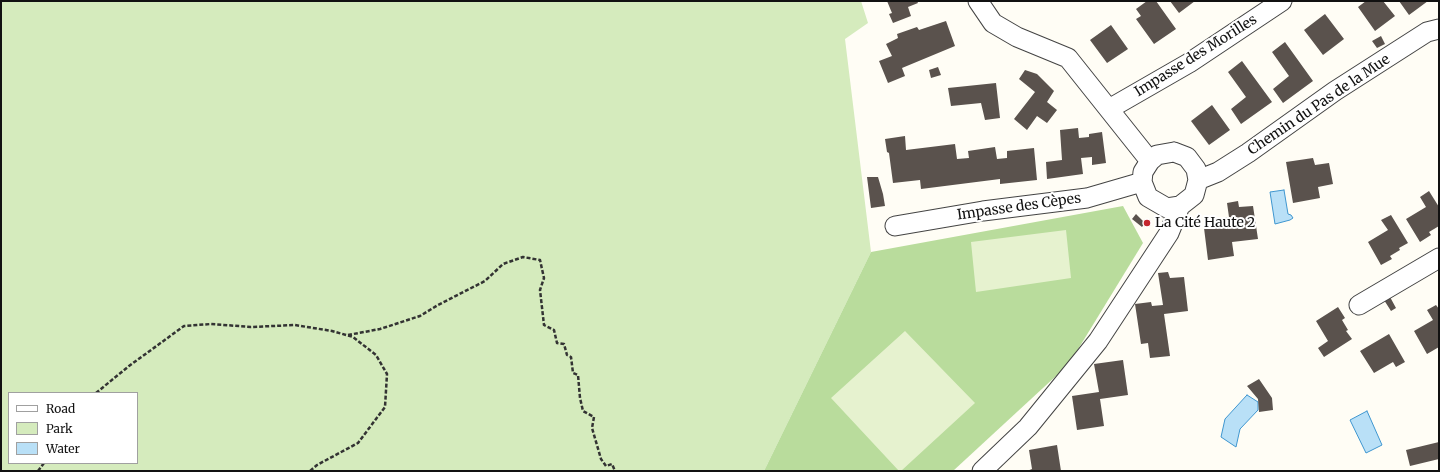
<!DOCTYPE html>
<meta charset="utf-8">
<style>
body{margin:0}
#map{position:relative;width:1440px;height:472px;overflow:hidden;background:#fffdf5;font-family:Merriweather,serif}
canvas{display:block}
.frame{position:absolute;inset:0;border:2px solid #111;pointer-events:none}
.legend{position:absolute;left:8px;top:392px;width:130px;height:72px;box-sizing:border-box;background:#fff;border:1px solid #a0a0a0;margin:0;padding:5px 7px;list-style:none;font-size:12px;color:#111}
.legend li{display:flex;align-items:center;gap:8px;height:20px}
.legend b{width:20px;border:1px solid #a0a0a0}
</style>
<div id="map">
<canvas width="1440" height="472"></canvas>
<div class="frame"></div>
<ul class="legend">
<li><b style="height:5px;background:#fff"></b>Road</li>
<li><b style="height:11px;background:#d5ebbd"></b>Park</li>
<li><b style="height:11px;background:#b9e0f7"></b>Water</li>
</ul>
</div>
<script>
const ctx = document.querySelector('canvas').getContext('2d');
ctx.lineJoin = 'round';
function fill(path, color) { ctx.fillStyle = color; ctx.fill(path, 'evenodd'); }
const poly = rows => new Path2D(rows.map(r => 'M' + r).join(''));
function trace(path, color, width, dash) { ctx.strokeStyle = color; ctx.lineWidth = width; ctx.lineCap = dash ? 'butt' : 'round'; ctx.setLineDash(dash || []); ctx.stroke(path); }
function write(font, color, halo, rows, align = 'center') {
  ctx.font = font + ' Merriweather,serif'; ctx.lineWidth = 4; ctx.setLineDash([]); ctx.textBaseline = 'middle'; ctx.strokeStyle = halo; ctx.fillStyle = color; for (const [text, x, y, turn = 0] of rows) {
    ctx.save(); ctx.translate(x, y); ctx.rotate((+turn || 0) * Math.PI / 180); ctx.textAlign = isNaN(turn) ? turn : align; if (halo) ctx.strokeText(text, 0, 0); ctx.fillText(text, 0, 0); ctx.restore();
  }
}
fill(poly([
 [1,1,861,1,868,23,845,39,871,252,764,471,1,471],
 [9,393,137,393,137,463,9,463]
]), '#d5ebbd');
fill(poly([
 [1123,206,1143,243,1069,364,953,471,764,471,871,252]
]), '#b9dc9c');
fill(poly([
 [1066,230,1071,278,976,292,971,242],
 [905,331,975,403,901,471,899,471,831,398]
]), '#e6f2cf');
const water = poly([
 [1284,190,1288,214,1291,215,1293,218,1290,220,1275,224,1270,192,1284,190],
 [1247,395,1258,402,1258,410,1240,429,1236,447,1221,437,1225,419,1247,395],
 [1367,411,1382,445,1366,453,1350,420,1367,411]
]);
fill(water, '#b9e0f7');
trace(water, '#3f96cf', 1);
fill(poly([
 [887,1,917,1,918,3,908,7,911,16,893,23,889,14,892,13],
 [1147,1,1156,1,1176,29,1154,44,1136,19,1141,16,1136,9],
 [1170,1,1195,1,1179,13],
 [1366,1,1383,1,1395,16,1375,31,1358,7],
 [1399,1,1428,1,1409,15],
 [1325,14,1344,39,1323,55,1304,30],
 [946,21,955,46,902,68,905,76,888,83,879,61,892,56,886,44,898,38,897,34,917,27,919,30],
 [1111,25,1128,49,1107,63,1090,40],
 [1381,36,1385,44,1377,48,1372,41],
 [1285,42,1313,81,1283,103,1273,89,1289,76,1272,52],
 [1242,61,1272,102,1241,124,1231,109,1246,97,1228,72],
 [938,67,941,75,931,78,929,70],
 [1025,70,1037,74,1054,91,1047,102,1057,110,1047,123,1037,116,1027,130,1014,119,1035,92,1019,79],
 [996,83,1000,118,985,120,981,103,951,106,948,88],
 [1212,105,1230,130,1209,145,1191,121],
 [1078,128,1079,138,1089,137,1089,134,1102,132,1106,163,1092,165,1092,157,1081,158,1083,174,1047,179,1046,162,1062,160,1060,130],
 [905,136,906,150,955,144,957,159,969,158,968,151,995,147,997,159,1007,158,1007,151,1034,148,1037,180,1000,184,1000,179,921,189,920,180,893,183,889,153,887,152,885,139],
 [1313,158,1315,165,1329,163,1333,184,1318,187,1320,198,1293,203,1286,162],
 [867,177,878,177,883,194,885,206,871,208],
 [1429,191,1439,207,1439,224,1438,225,1439,226,1429,232,1431,235,1420,242,1406,219,1426,207,1420,197],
 [1238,201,1239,207,1253,206,1258,239,1232,242,1234,256,1208,260,1204,228,1219,226,1218,219,1229,217,1227,203],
 [1136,214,1145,223,1142,227,1132,219],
 [1391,215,1408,243,1399,248,1400,250,1390,256,1392,259,1381,265,1368,242,1388,230,1381,220],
 [1168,272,1170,278,1184,277,1188,311,1164,314,1170,356,1150,358,1148,343,1141,344,1135,304,1151,302,1152,306,1163,305,1158,273],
 [1390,297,1396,308,1391,311,1384,300],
 [1436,305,1439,309,1439,347,1427,354,1414,331,1433,320,1427,310],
 [1338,307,1345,318,1342,320,1348,330,1346,331,1352,339,1324,357,1318,348,1328,341,1316,321],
 [1389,334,1405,362,1396,367,1393,362,1374,373,1360,351],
 [1123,360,1128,395,1100,399,1104,426,1077,430,1072,396,1099,392,1094,364],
 [1259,379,1272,398,1273,410,1259,412,1258,399,1247,386],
 [1439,442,1439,459,1410,466,1406,450],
 [1057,445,1061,471,1027,471,1032,469,1029,450]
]), '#5a524d');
const minor = poly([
 [978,1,993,23,1017,37,1068,58,1150,161],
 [1109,109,1189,63,1282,1],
 [1174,152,1187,157,1196,169,1198,180,1194,195,1180,206,1167,208,1148,197,1142,182,1143,172,1150,161,1157,155,1174,152],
 [1198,180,1218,172,1248,153,1335,91,1427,32,1439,29],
 [895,226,983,211,1087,198,1142,182],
 [1359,305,1439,258],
 [982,471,1028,427,1098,341,1169,233,1180,206]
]);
trace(minor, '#444', 21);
trace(poly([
 [348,335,380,329,420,316,438,305,485,281,503,264,523,257,540,260,544,278,540,290,544,325,554,330,557,343,564,344,567,355,571,357,573,373,578,375,580,398,583,411,594,417,592,428,601,459,606,466,612,464,615,471],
 [96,393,129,366,184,326,211,324,251,327,295,325,332,331,353,337,376,355,387,374,385,407,358,443,317,465,310,471],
 [38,471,44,463]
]), '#333', 2.5, [4, 2]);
trace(minor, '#fff', 19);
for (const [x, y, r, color] of [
 [1147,223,4,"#c4262e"]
]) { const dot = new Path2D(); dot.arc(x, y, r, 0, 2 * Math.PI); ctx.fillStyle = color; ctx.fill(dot); trace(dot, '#fff', 1.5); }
write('14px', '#111', '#fff', [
 ["Impasse des Morilles",1196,56,-32],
 ["Chemin du Pas de la Mue",1319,105,-34],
 ["Impasse des Cèpes",1019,207,-8]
]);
write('14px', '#111', '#fff', [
 ["La Cité Haute 2",1155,223]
], 'left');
</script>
